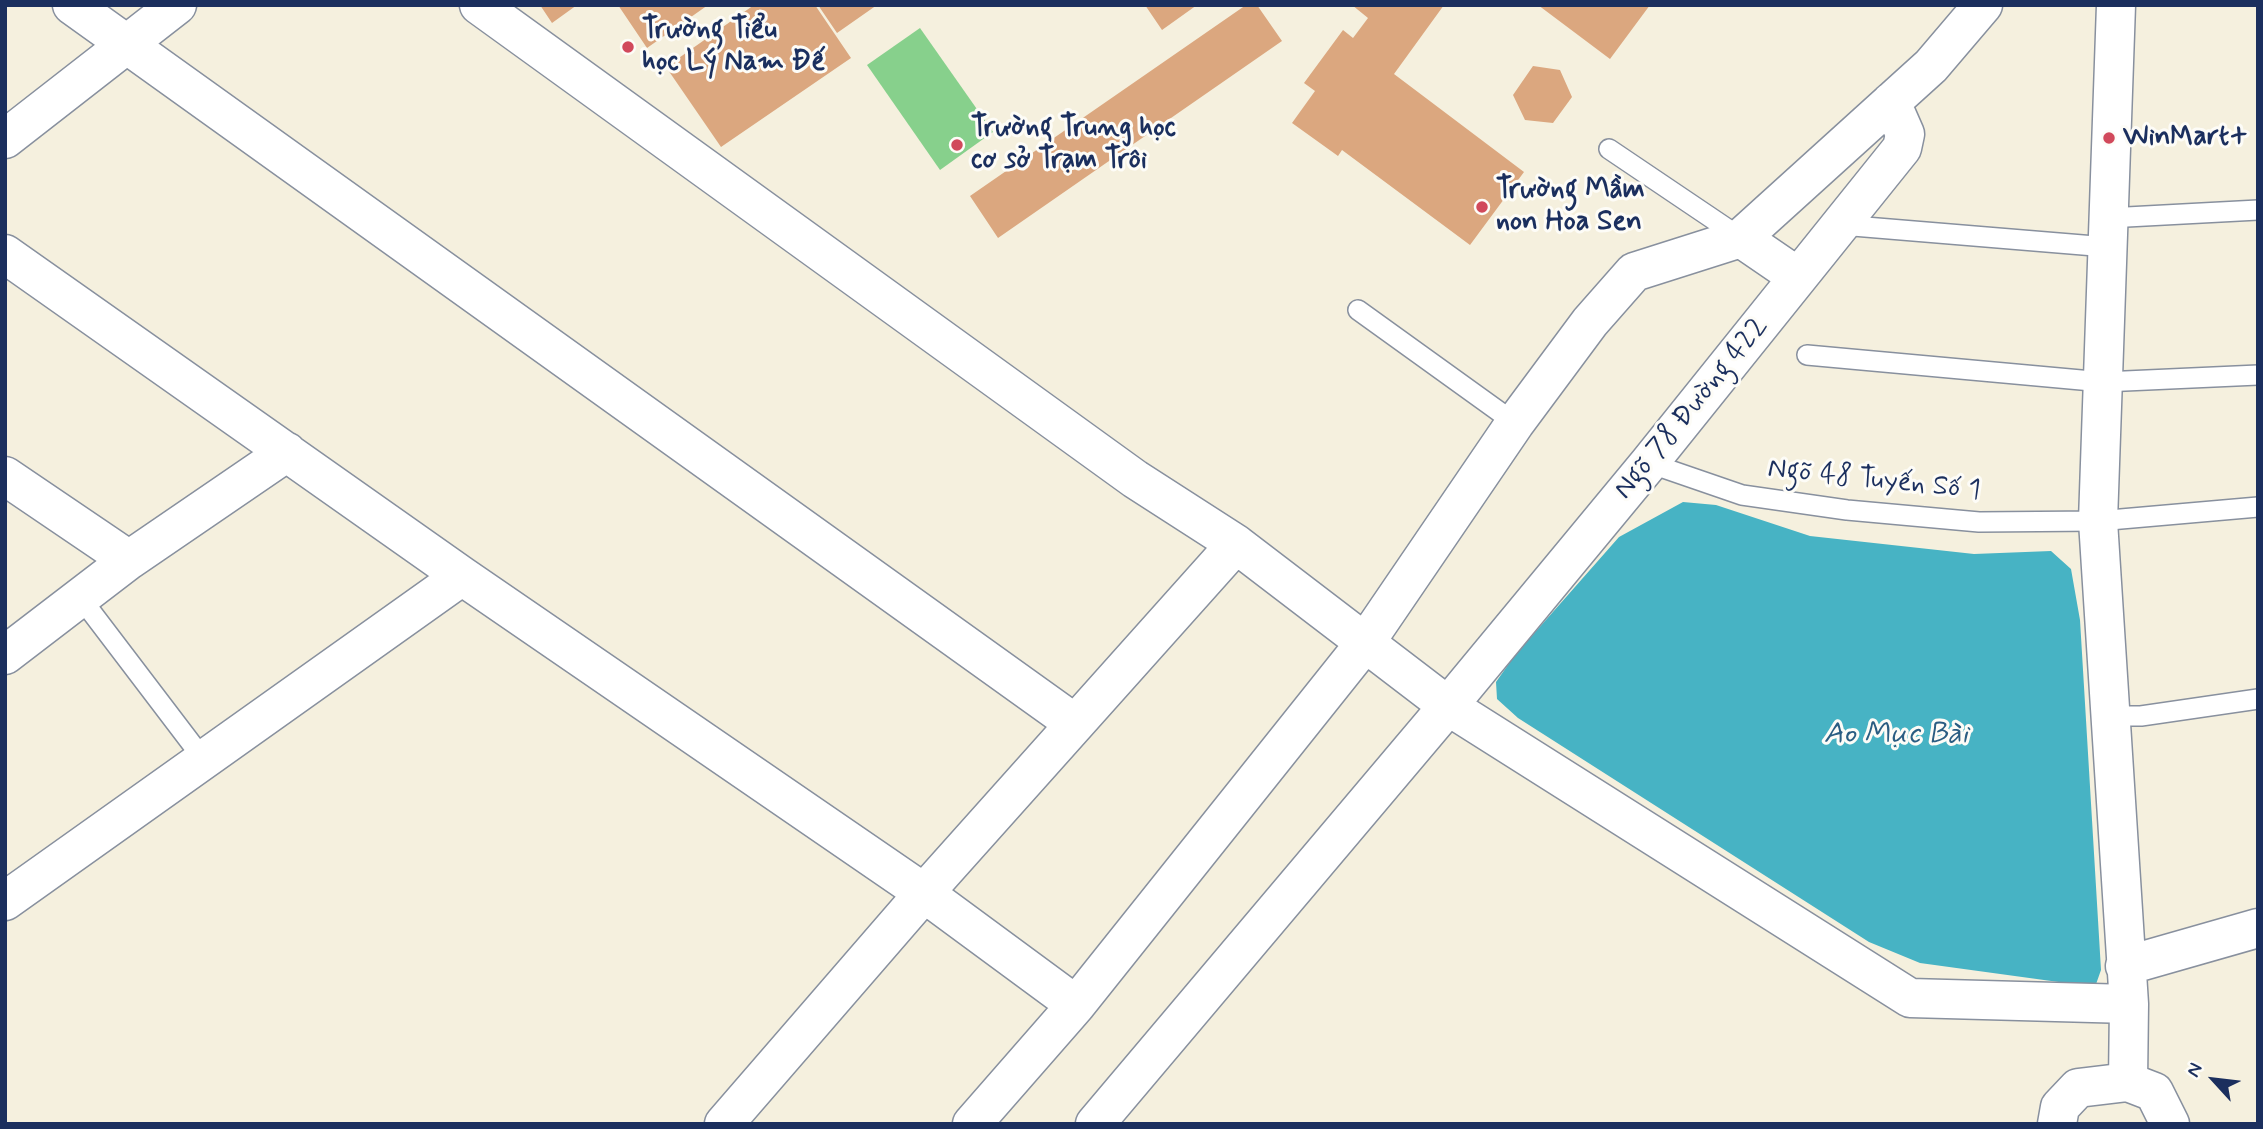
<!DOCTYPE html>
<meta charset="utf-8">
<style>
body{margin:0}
#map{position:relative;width:2263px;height:1129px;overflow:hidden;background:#f5f0de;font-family:Mynerve,sans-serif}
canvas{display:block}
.frame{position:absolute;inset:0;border:7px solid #1b2f5e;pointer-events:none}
.north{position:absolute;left:2179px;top:1045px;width:70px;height:70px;-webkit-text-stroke:5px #fdfcf7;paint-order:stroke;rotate:297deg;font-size:19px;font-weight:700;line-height:28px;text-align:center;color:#1b2f5e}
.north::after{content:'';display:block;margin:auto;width:24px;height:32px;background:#1b2f5e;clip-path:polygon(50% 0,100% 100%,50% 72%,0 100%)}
</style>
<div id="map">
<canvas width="2263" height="1129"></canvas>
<div class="frame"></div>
<div class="north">N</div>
</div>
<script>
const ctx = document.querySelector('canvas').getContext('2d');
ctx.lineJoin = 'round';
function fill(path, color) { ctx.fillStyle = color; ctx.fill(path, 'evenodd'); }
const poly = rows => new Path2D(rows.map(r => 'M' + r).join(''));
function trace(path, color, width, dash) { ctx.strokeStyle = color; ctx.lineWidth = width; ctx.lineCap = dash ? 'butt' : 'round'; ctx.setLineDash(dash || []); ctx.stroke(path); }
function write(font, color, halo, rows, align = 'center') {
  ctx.font = font + ' Mynerve,sans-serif'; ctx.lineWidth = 6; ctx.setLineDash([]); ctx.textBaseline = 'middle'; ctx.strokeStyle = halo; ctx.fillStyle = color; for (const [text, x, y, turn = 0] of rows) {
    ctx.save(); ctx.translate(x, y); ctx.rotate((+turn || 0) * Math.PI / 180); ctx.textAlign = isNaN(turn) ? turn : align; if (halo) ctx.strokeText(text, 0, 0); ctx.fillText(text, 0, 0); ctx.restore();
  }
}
fill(poly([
 [920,28,993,132,940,170,867,65]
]), '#87d08c');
fill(poly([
 [1683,502,1716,505,1810,536,1974,554,2051,551,2071,569,2080,620,2101,970,2095,987,1920,963,1869,942,1518,718,1497,699,1496,682,1515,655,1619,537]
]), '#47b3c4');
fill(poly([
 [540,5,577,5,552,23],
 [618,5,708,5,647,48],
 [754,5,815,5,851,58,721,147,666,67],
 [818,5,877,5,837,33],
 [1145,5,1197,5,1162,30],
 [1246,5,1257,5,1282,41,998,238,970,196],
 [1352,5,1444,5,1394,74,1524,172,1470,245,1342,150,1338,156,1292,123,1315,91,1304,83,1343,30,1353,38,1368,18],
 [1538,5,1650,5,1610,59],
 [1533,66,1560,70,1572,97,1553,123,1525,120,1513,95]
]), '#dba77f');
const service = poly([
 [1609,149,1741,238],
 [2108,218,2258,210],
 [1841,225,2107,247],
 [1358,310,1515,423],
 [1807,355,2103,382,2258,375],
 [1649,463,1742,495,1847,510,1979,522,2098,521,2258,507],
 [80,597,204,760],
 [2112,716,2141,716,2258,699]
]);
const minor = poly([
 [72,5,1074,723],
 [479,5,1135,479,1236,544,1448,706,1910,998,2129,1004],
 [2116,5,2098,521,2129,1004,2128,1082],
 [5,139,177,5],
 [1741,238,1798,277],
 [5,254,462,576,924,893,1076,1005],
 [5,476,129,560],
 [5,655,129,560,287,452],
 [5,901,462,576],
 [2125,966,2258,928],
 [724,1124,924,893,1236,544],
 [972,1124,1076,1005,1365,643,1515,423,1590,322,1634,272,1741,238,1931,66,1983,5],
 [1095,1124,1448,706,1649,463,1902,148,1905,134,1891,102],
 [2057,1124,2060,1107,2078,1088,2128,1082,2154,1092,2170,1124]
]);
trace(service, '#88909e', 22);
trace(minor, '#88909e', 41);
trace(service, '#fff', 19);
trace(minor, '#fff', 38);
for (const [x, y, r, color] of [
 [628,47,7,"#d1495b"],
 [2109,138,7,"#d1495b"],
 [957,145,7,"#d1495b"],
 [1482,207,7,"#d1495b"]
]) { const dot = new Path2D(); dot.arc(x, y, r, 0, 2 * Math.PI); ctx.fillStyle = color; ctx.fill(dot); trace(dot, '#fdfcf7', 2.5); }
write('bold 28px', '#1b2f5e', '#fdfcf7', [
 ["Trường Tiểu",642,31],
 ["học Lý Nam Đế",642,63],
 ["Trường Trung học",971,129],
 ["cơ sở Trạm Trôi",971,161],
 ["WinMart+",2123,138],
 ["Trường Mầm",1496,191],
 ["non Hoa Sen",1496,223]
], 'left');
write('28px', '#1b2f5e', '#fdfcf7', [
 ["Ngõ 78 Đường 422",1692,409,-51],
 ["Ngõ 48 Tuyến Số 1",1874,481,6]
]);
write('italic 30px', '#2a5d82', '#fdfcf7', [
 ["Ao Mục Bài",1896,736]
]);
</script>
